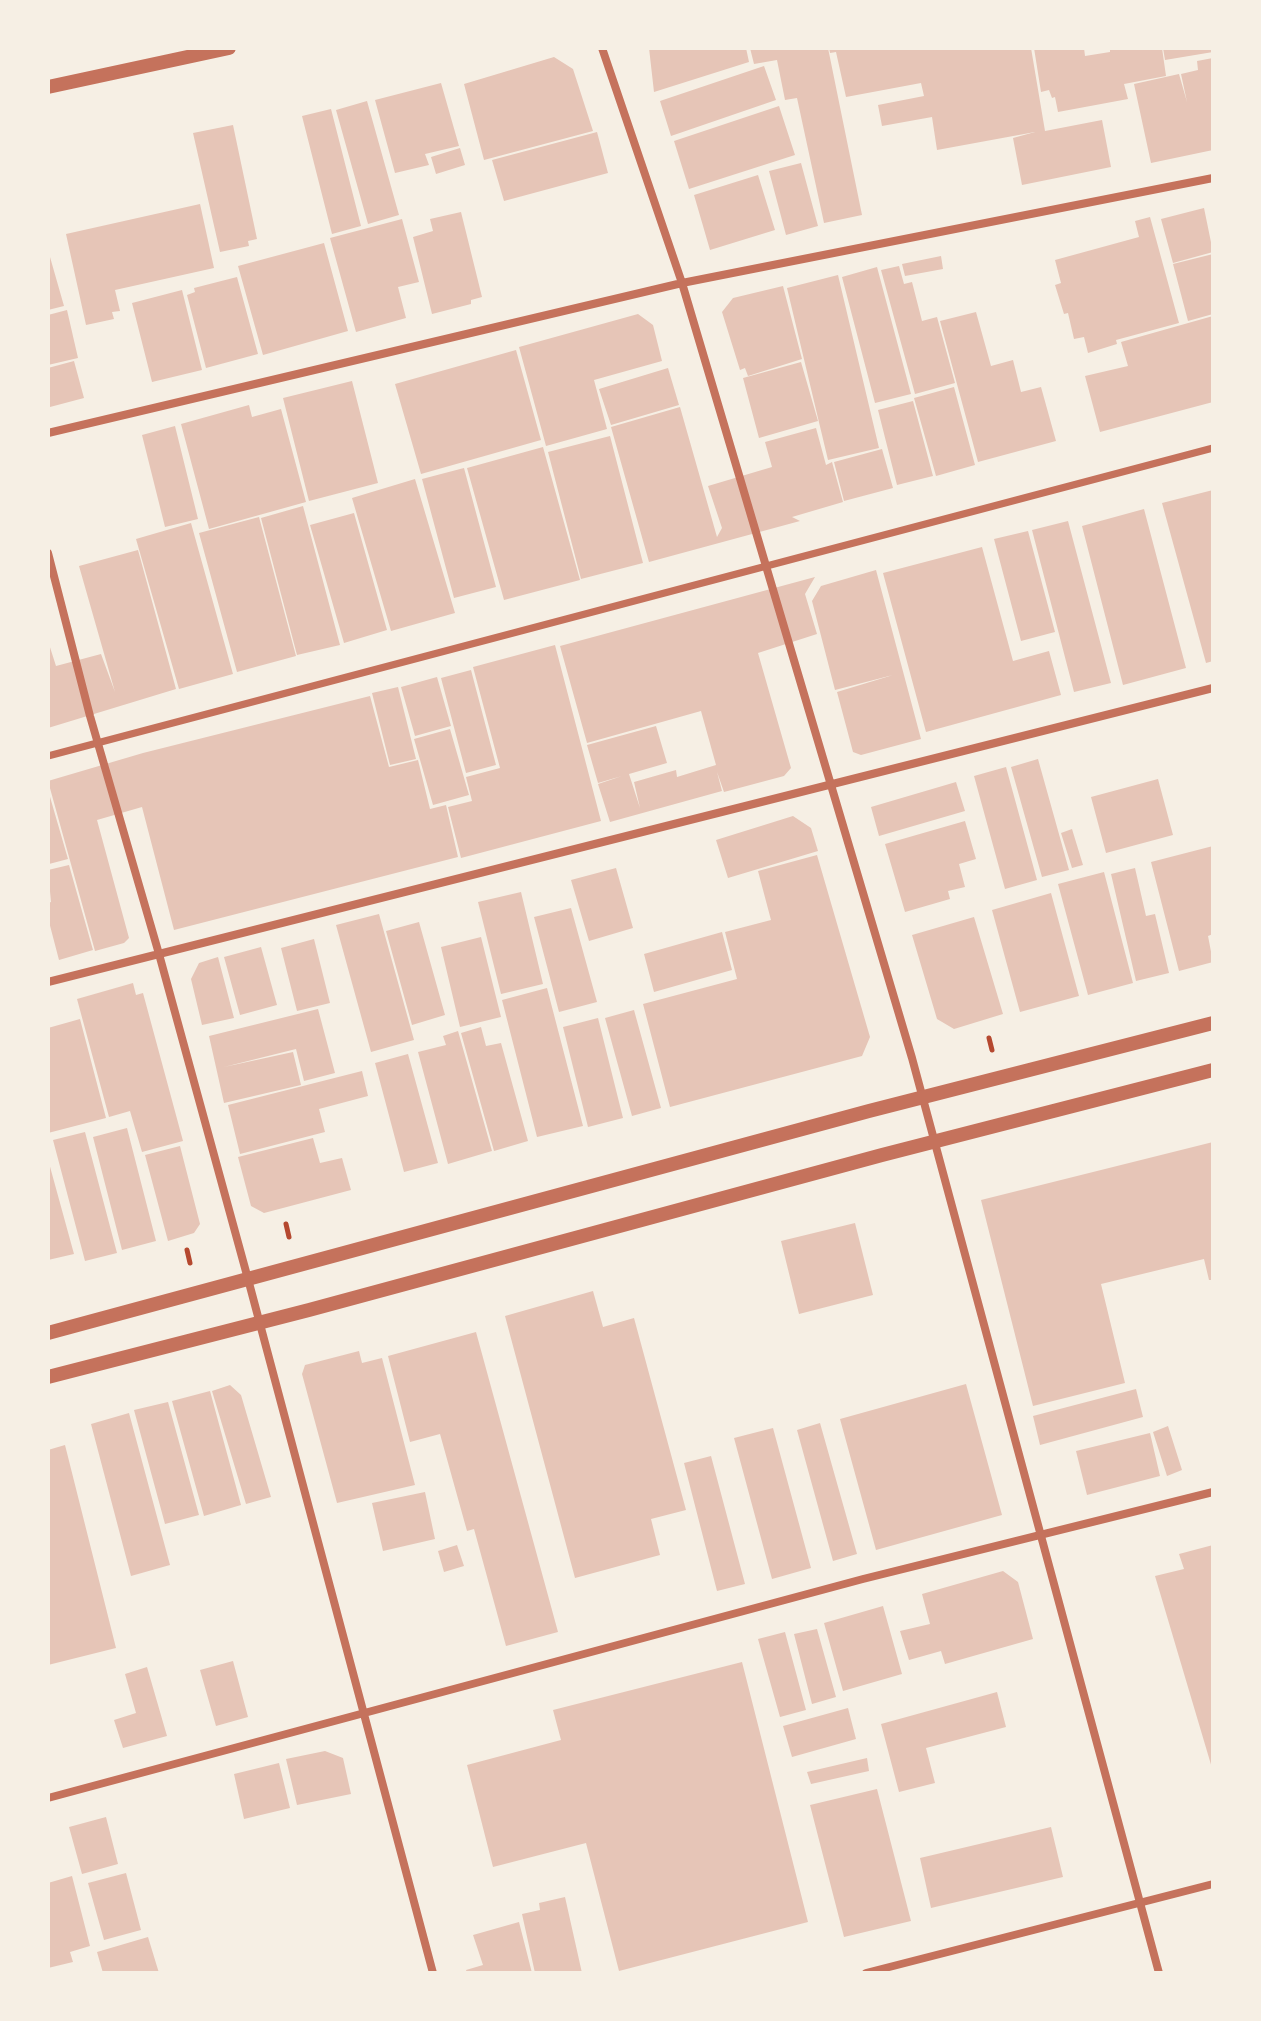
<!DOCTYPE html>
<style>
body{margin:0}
#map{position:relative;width:1261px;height:2021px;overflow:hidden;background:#f6efe4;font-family:Helvetica,sans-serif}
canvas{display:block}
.frame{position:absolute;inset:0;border:50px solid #f6efe4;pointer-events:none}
</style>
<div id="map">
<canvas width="1261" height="2021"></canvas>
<div class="frame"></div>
</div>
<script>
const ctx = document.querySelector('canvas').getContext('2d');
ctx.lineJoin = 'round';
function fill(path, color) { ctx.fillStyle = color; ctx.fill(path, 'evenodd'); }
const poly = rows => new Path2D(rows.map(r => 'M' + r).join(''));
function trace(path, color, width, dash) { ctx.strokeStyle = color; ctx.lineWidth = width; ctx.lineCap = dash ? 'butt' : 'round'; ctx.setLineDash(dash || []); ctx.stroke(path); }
fill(poly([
 [649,48,746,48,749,62,654,92],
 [750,48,828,48,862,215,824,223,797,98,785,100,777,60,754,64],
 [829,48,1031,48,1045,131,1102,120,1111,167,1022,185,1013,138,1035,132,937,150,932,117,882,126,878,105,924,96,921,83,846,97,836,52,830,53],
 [1034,48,1084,48,1085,56,1110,52,1110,48,1162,48,1166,76,1124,84,1128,99,1058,112,1055,97,1052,98,1049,90,1041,92],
 [1163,48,1213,48,1213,52,1165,60],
 [554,57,573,69,593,131,484,160,464,84],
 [1213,58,1213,150,1151,163,1134,84,1179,74,1187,102,1181,74,1198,70,1197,61],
 [764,66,776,100,671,136,660,101],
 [441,83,459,146,425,154,429,165,395,173,375,100],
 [367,101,399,215,368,224,336,110],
 [779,106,795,155,689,189,674,141],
 [331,109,361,226,332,234,302,116],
 [233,125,257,239,248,241,249,246,220,252,193,133],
 [597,132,608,173,504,201,492,160],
 [460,148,465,165,436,174,431,157],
 [801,163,818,226,786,235,769,171],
 [758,175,775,230,710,250,694,195],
 [200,204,214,268,115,290,120,311,112,312,114,319,86,325,66,234],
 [1204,208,1213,252,1173,263,1161,219],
 [461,212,482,297,471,300,471,304,432,314,413,237,433,231,430,219],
 [1150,217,1179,323,1116,340,1117,344,1088,353,1084,337,1074,339,1068,313,1064,314,1055,285,1061,283,1055,260,1139,237,1135,221],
 [402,219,419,282,398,287,406,318,356,332,330,238],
 [324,243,348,331,263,355,238,266],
 [48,250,64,306,48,310],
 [1213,254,1213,314,1188,321,1173,264],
 [941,256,943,269,905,276,902,264],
 [899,266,904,284,912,282,922,321,937,317,955,383,915,394,881,270],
 [877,267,911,394,875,403,842,277],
 [838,275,879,448,828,460,787,288],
 [237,277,258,354,206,368,187,295,195,292,194,288],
 [783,286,802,359,748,376,745,368,740,370,722,312,733,298],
 [182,290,202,370,152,382,132,303],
 [67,310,78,358,48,365,48,315],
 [976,312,991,366,1013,360,1021,392,1041,387,1056,441,978,462,940,321],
 [638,314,653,325,662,361,594,380,607,429,546,446,519,347],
 [1213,316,1213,402,1100,432,1085,376,1128,366,1121,342],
 [516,350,541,440,421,474,395,384],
 [74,361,84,398,50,407,48,368],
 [801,362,818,421,759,438,743,378],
 [668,368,679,405,611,425,599,389],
 [352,381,378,483,309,501,283,398],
 [954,387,975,465,936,476,914,398],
 [913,401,933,476,897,485,878,410],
 [249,405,252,417,281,409,306,502,209,529,181,424],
 [680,407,717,537,722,528,708,486,772,467,765,442,816,428,826,465,832,462,843,502,792,517,800,521,649,562,611,427],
 [175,426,198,519,165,527,142,435],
 [610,436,643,563,581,579,548,452],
 [543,447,580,580,504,600,467,468],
 [882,449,893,488,844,501,834,462],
 [464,468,496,587,454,598,422,479],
 [415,479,455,613,391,631,352,498],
 [1213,490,1213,661,1206,663,1162,503],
 [303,506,340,645,297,655,261,518],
 [1144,509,1186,668,1123,685,1082,526],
 [354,513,387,630,344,643,310,525],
 [259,517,296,656,237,672,199,533],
 [1068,521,1111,683,1074,692,1032,530],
 [191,523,233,674,179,689,136,539],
 [1028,531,1055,632,1021,641,994,539],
 [982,547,1013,661,1049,651,1061,695,926,732,883,573],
 [138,550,176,689,48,728,48,641,56,666,101,654,115,692,79,566],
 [876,570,921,739,861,755,853,752,837,692,893,675,835,690,812,601,821,586],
 [815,577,805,594,817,634,758,653,791,768,784,776,724,792,717,772,722,791,610,822,598,784,622,776,598,783,587,745,656,726,667,763,629,774,640,808,634,782,676,770,677,777,716,765,701,711,587,743,560,646],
 [555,645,601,821,461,858,448,807,472,801,466,777,500,768,473,667],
 [471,670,496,765,466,773,441,678],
 [437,677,451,726,415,736,401,687],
 [398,687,416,759,390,765,372,693],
 [370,696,389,767,418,760,430,809,446,805,458,857,174,930,142,807,97,820,129,938,124,943,95,951,48,781,143,753],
 [450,729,469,795,433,805,414,739],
 [1038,759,1069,870,1042,877,1011,767],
 [1006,767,1037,880,1005,889,974,776],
 [1158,779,1173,835,1106,853,1091,797],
 [956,782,965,811,879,836,871,807],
 [48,790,68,859,49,864,48,862],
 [793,816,811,828,818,851,728,878,716,840],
 [965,821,976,859,959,864,965,887,948,891,950,899,905,912,885,844],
 [1072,829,1083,865,1072,868,1061,833],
 [1213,846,1213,934,1208,936,1213,962,1179,971,1151,862],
 [817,855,870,1037,862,1056,670,1107,643,1004,737,979,725,932,771,920,758,871],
 [69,865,93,950,59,960,48,918,48,903,51,902,48,870],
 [616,868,633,928,589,941,571,880],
 [1135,868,1146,916,1155,914,1169,973,1136,981,1111,874],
 [1104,872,1133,983,1088,995,1058,884],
 [521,892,543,984,501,994,478,902],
 [1051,893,1079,996,1020,1012,992,910],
 [571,908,597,1002,559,1012,534,917],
 [379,914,414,1040,371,1052,336,925],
 [974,917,1003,1014,954,1029,937,1019,912,935],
 [419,922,445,1015,412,1025,386,931],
 [722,932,732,970,654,992,644,954],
 [481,937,501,1017,460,1027,441,947],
 [314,939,330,1003,297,1011,281,948],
 [261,947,277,1005,240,1015,224,957],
 [218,957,234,1018,202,1025,191,979,199,963],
 [133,983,136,995,143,993,183,1141,142,1152,130,1111,109,1117,77,999],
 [547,988,583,1126,537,1137,502,1000],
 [318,1009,335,1073,304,1081,296,1049,224,1067,293,1052,301,1085,224,1103,209,1036],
 [634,1010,661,1108,632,1116,605,1018],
 [598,1018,623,1118,588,1127,563,1027],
 [80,1019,106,1118,48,1133,48,1028],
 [481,1027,486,1046,501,1043,528,1141,494,1151,461,1033],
 [458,1031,492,1151,448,1164,418,1052,446,1045,443,1036],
 [408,1054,438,1163,404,1172,375,1063],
 [362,1071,368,1096,319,1109,325,1132,240,1154,228,1105],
 [127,1128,156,1241,122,1250,93,1137],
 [85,1132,117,1253,85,1261,53,1140],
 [313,1138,320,1163,342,1158,351,1190,264,1213,251,1206,238,1157],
 [1213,1142,1213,1280,1209,1280,1204,1259,1101,1284,1125,1383,1033,1406,981,1200],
 [180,1146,200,1224,194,1233,168,1241,145,1155],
 [49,1163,74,1254,48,1260,48,1164],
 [855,1223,873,1295,799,1314,781,1241],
 [593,1291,603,1327,634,1318,686,1510,651,1519,660,1555,575,1578,505,1316],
 [476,1332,558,1632,506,1646,474,1529,467,1531,440,1434,410,1442,388,1356],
 [359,1351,362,1363,382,1358,415,1485,337,1503,302,1374,305,1365],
 [966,1384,1002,1515,876,1550,840,1419],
 [230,1385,241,1395,271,1497,246,1504,212,1391],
 [1136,1389,1143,1417,1040,1445,1033,1416],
 [210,1391,241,1505,204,1516,172,1401],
 [168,1402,199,1515,165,1524,134,1410],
 [129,1413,170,1565,131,1576,91,1424],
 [820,1423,857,1554,833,1561,797,1430],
 [1168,1426,1182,1470,1167,1476,1153,1432],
 [773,1428,811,1568,772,1579,734,1438],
 [1150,1433,1160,1476,1087,1495,1076,1451],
 [65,1445,116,1648,48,1665,48,1450],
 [711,1456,745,1584,717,1591,684,1463],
 [425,1492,435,1539,383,1551,372,1503],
 [457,1545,464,1566,444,1572,438,1551],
 [1213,1545,1213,1768,1212,1768,1155,1576,1184,1569,1179,1554],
 [1003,1571,1018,1582,1033,1639,945,1664,941,1651,909,1660,900,1631,930,1624,922,1594],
 [883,1606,902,1674,843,1691,824,1623],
 [817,1629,836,1697,812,1704,794,1634],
 [785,1632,806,1710,780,1717,758,1639],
 [233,1661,248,1717,216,1726,200,1670],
 [742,1662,808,1922,619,1971,586,1843,493,1867,467,1765,561,1740,553,1710],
 [147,1667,167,1736,123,1748,114,1720,136,1713,125,1674],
 [997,1692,1006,1727,926,1748,935,1783,899,1792,881,1724],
 [848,1708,856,1739,792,1757,783,1726],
 [325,1751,343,1758,351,1794,297,1805,286,1759],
 [867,1758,869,1771,811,1784,807,1772],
 [279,1763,290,1808,244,1819,234,1774],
 [877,1789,911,1921,844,1937,810,1805],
 [106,1817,118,1864,82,1874,69,1827],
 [1051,1827,1063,1877,931,1908,920,1858],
 [126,1873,141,1930,104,1940,88,1883],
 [72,1876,90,1946,70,1952,73,1962,48,1968,48,1883],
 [565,1897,582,1973,535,1973,522,1914,540,1910,539,1903],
 [519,1922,532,1973,467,1973,466,1970,483,1965,473,1935],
 [148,1937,159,1973,103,1973,97,1952]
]), '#e6c5b7');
trace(poly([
 [989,1038,992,1050],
 [286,1224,289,1237],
 [187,1250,190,1263]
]), '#b5482f', 5);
trace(poly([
 [48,756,1213,448]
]), '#c5725c', 7);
trace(poly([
 [602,48,682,283,912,1058,1159,1973],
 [48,433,682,283,1213,178],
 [48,553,90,716,159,954,248,1279,433,1973],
 [48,982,1213,688],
 [48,1798,863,1579,1213,1492],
 [866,1973,1213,1884]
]), '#c5725c', 8);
trace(poly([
 [48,87,229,48],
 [48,1333,869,1111,1213,1023],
 [48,1377,309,1310,882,1155,1213,1070]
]), '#c5725c', 14);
</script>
